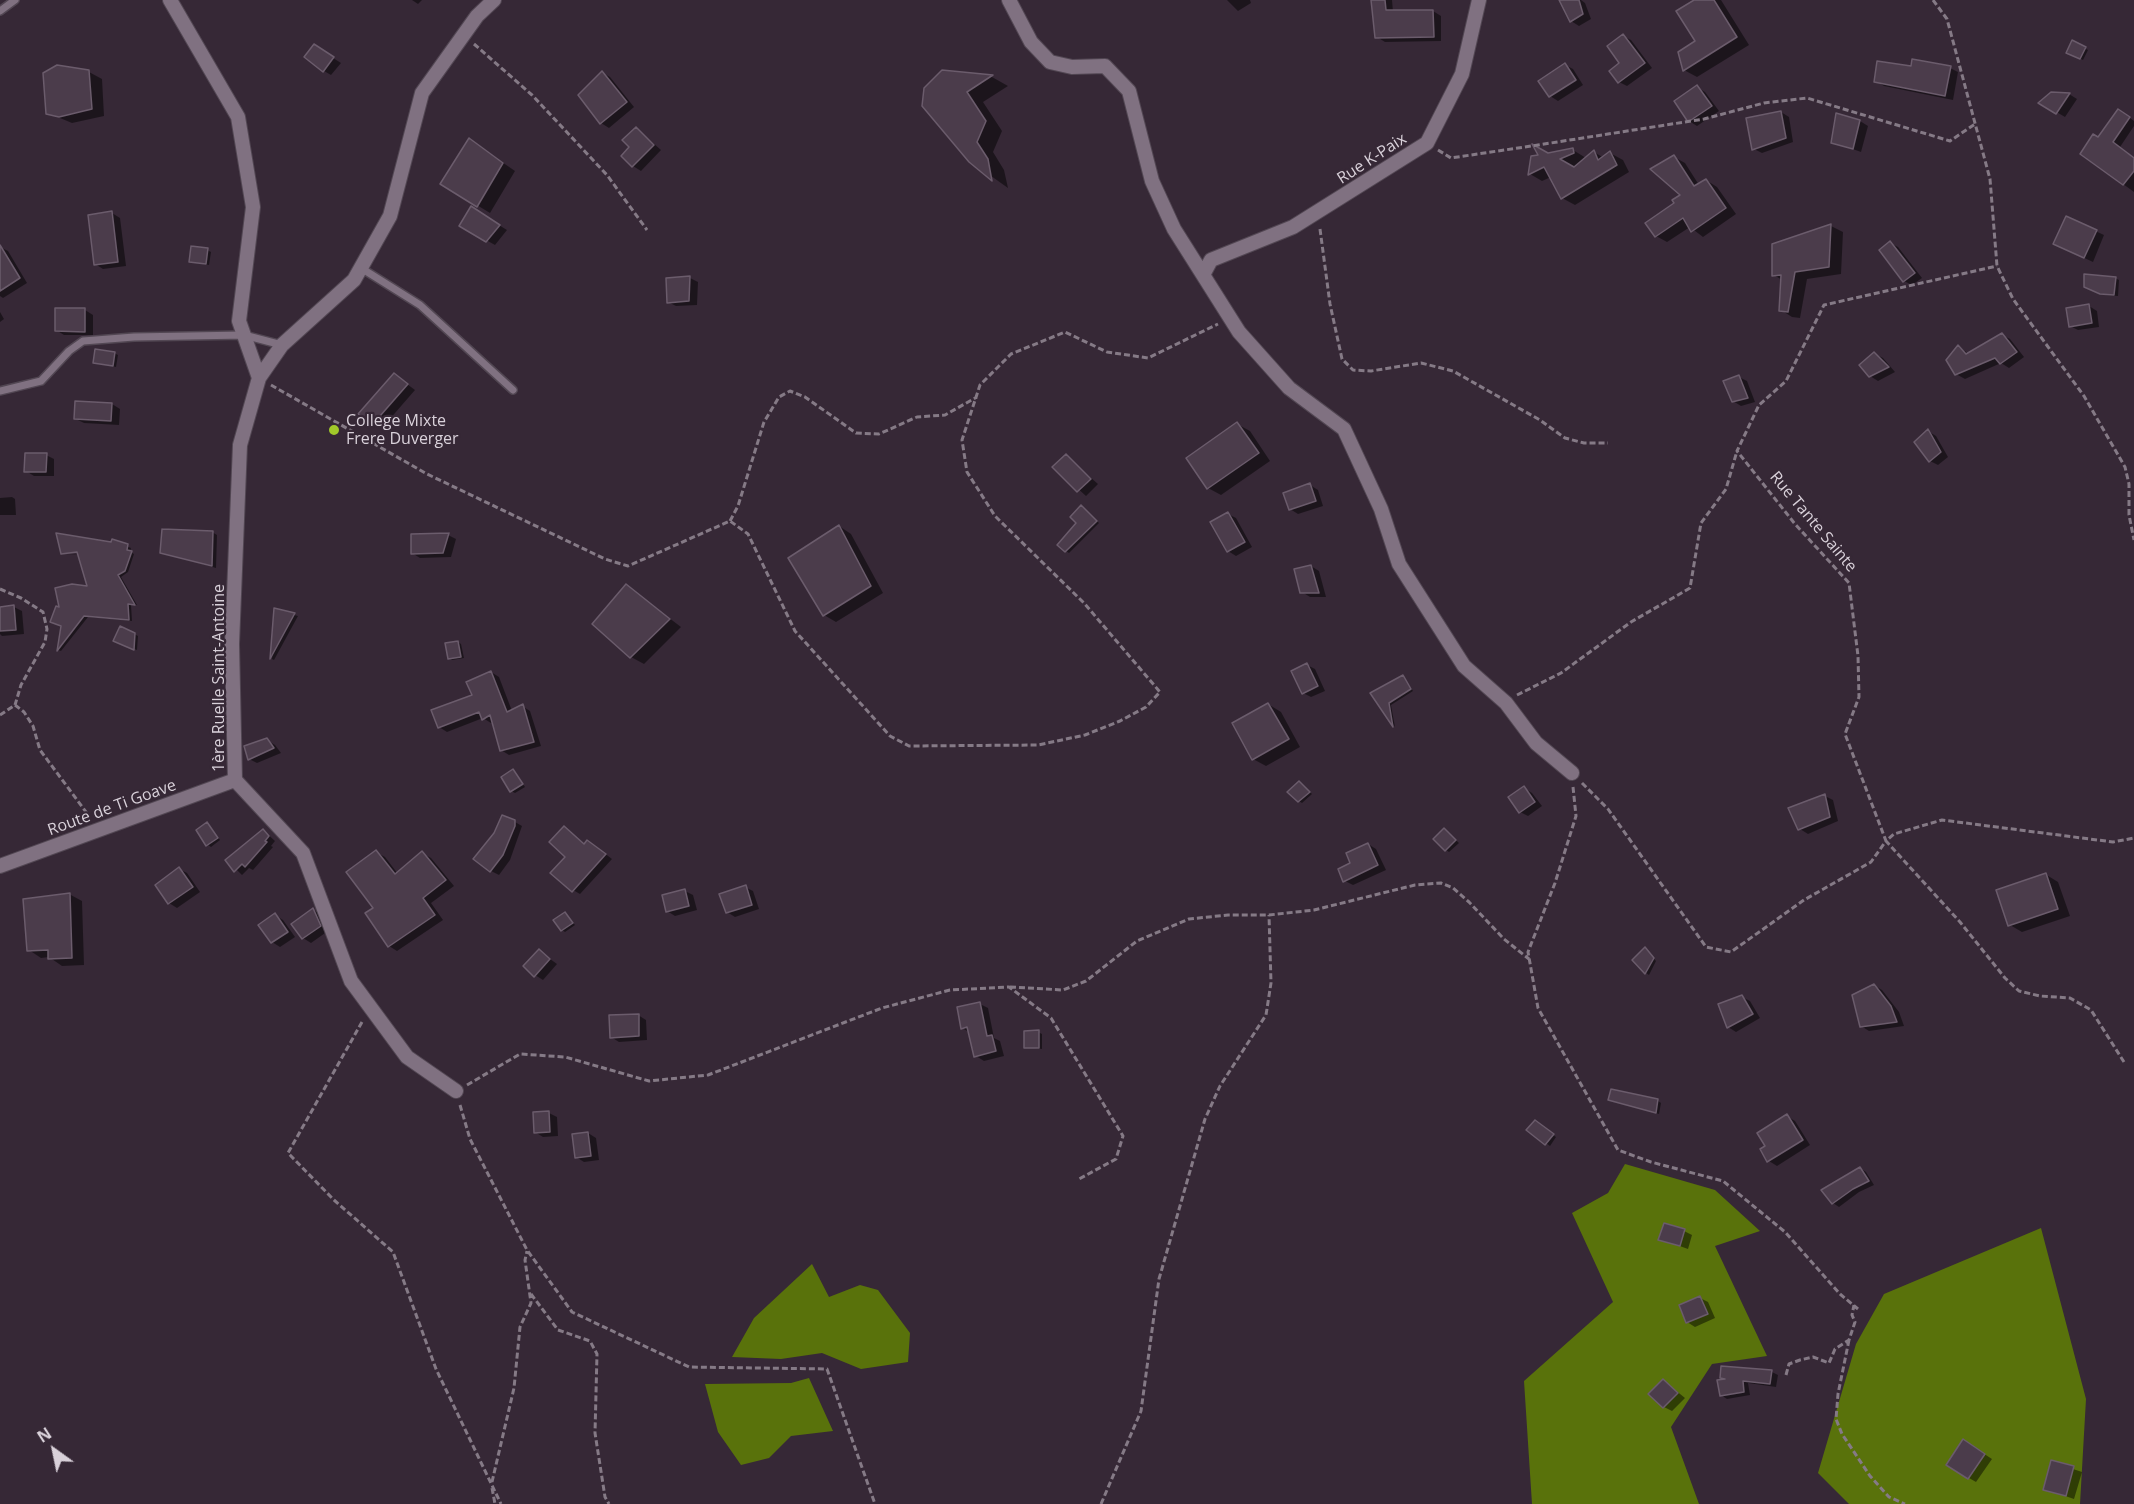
<!DOCTYPE html>
<meta charset="utf-8">
<style>
body{margin:0}
#map{position:relative;width:2134px;height:1504px;overflow:hidden;background:#362836;font-family:"Open Sans",sans-serif}
canvas{display:block}
.north{position:absolute;left:24px;top:1420px;width:60px;height:60px;-webkit-text-stroke:4px #362836;paint-order:stroke;rotate:327deg;font-size:16px;font-weight:700;line-height:24px;text-align:center;color:#d9d1da}
.north::after{content:'';display:block;margin:auto;width:21px;height:27px;background:#d9d1da;clip-path:polygon(50% 0,100% 100%,50% 72%,0 100%)}
</style>
<div id="map">
<canvas width="2134" height="1504"></canvas>
<div class="north">N</div>
</div>
<script>
const ctx = document.querySelector('canvas').getContext('2d');
ctx.lineJoin = 'round';
function fill(path, color) { ctx.fillStyle = color; ctx.fill(path, 'evenodd'); }
const poly = rows => new Path2D(rows.map(r => 'M' + r).join(''));
function trace(path, color, width, dash) { ctx.strokeStyle = color; ctx.lineWidth = width; ctx.lineCap = dash ? 'butt' : 'round'; ctx.setLineDash(dash || []); ctx.stroke(path); }
function write(font, color, halo, rows, align = 'center') {
  ctx.font = font + ' "Open Sans",sans-serif'; ctx.lineWidth = 4.5; ctx.setLineDash([]); ctx.textBaseline = 'middle'; ctx.strokeStyle = halo; ctx.fillStyle = color; for (const [text, x, y, turn = 0] of rows) {
    ctx.save(); ctx.translate(x, y); ctx.rotate((+turn || 0) * Math.PI / 180); ctx.textAlign = isNaN(turn) ? turn : align; if (halo) ctx.strokeText(text, 0, 0); ctx.fillText(text, 0, 0); ctx.restore();
  }
}
fill(poly([
 [1625,1164,1715,1190,1760,1231,1715,1246,1767,1356,1712,1364,1671,1427,1699,1504,1532,1504,1524,1381,1613,1302,1572,1213,1608,1193],
 [2041,1228,2086,1399,2080,1504,1849,1504,1818,1473,1856,1344,1884,1294],
 [812,1264,829,1297,860,1285,878,1290,910,1333,908,1362,861,1369,822,1353,781,1359,732,1357,754,1318],
 [809,1378,833,1431,791,1436,769,1458,741,1465,718,1432,705,1384,791,1383]
]), '#59720b');
fill(poly([
 [412,0,422,0,418,4],
 [1227,0,1250,0,1251,3,1238,11],
 [1373,0,1392,0,1393,12,1433,11,1441,16,1441,41,1385,42,1377,37],
 [1561,0,1581,0,1585,3,1591,19,1579,26,1571,21],
 [1697,0,1721,0,1749,45,1697,77,1684,70,1697,42],
 [1623,36,1631,40,1652,68,1627,86,1619,82],
 [2073,42,2088,50,2083,60,2068,52],
 [314,46,341,63,331,75,324,71],
 [1565,65,1573,69,1583,85,1558,101,1550,96],
 [1912,68,1950,68,1958,72,1953,100,1884,86,1876,81],
 [943,71,992,77,1008,86,983,102,1002,131,993,152,1004,170,1008,188,970,161],
 [89,72,102,79,104,116,72,123,48,113],
 [603,73,610,77,634,107,609,128,601,123,580,95],
 [1697,87,1705,92,1719,111,1697,126,1689,121],
 [2051,93,2069,94,2077,99,2065,117,2041,103],
 [1781,112,1789,117,1793,142,1762,153,1754,149],
 [2126,115,2134,121,2134,126,2120,147,2134,158,2134,192,2082,154],
 [1860,121,1868,126,1861,152,1833,142],
 [636,128,661,150,641,171,633,166],
 [470,140,515,171,490,213,442,184],
 [1573,150,1586,158,1594,152,1604,158,1610,153,1623,160,1629,172,1575,205,1562,198,1551,177,1542,181,1530,174,1548,154],
 [1674,157,1685,163,1699,185,1706,180,1717,187,1736,214,1703,237,1690,227,1667,242,1656,236,1682,196],
 [112,213,120,218,126,266,103,269,95,264],
 [479,213,507,230,495,245,461,226],
 [2067,218,2104,235,2093,262,2063,248],
 [1831,226,1843,232,1841,274,1807,279,1800,318,1792,317,1781,310,1782,280,1774,275,1773,245],
 [1890,243,1898,247,1922,278,1912,285,1904,281],
 [0,247,8,251,27,283,3,298,0,296],
 [207,250,211,252,209,265,191,262],
 [690,278,698,282,697,305,676,306,668,302],
 [2115,278,2119,280,2118,296,2105,295,2089,289],
 [2089,306,2097,311,2099,327,2078,330,2070,326],
 [85,310,93,315,93,335,64,335,56,330],
 [0,312,4,319,0,322],
 [2002,335,2010,339,2024,357,2009,368,2001,363,1965,379,1956,374,1959,347,1969,354],
 [114,353,118,355,116,367,95,362],
 [1875,354,1883,358,1895,372,1878,381,1870,376],
 [395,375,415,390,382,428,374,423],
 [1739,377,1747,381,1755,402,1741,406,1733,401],
 [112,404,120,409,119,425,84,423,76,419],
 [1237,424,1250,431,1270,461,1221,495,1208,488],
 [1928,431,1936,436,1948,457,1938,465,1930,461],
 [46,455,54,459,54,476,34,476,26,471],
 [1066,456,1098,484,1086,496,1054,467],
 [1310,485,1318,490,1323,506,1298,514,1290,509],
 [12,497,15,499,16,515,0,515,0,498],
 [1085,509,1099,523,1069,553,1066,551],
 [1228,514,1236,518,1252,547,1236,556,1228,551],
 [839,526,851,534,883,593,836,622,824,615],
 [212,532,217,535,216,568,161,552],
 [58,535,112,544,113,541,131,548,130,552,134,554,128,572,121,577,137,605,131,605,132,621,88,617,61,651,58,650,63,626,52,622,57,608,61,609,57,589,72,585,89,587,79,554,66,555,84,553,84,550,63,553],
 [448,535,456,539,451,557,420,558,412,553],
 [1311,566,1319,571,1326,597,1310,597,1302,592],
 [627,586,681,627,644,664,631,657,595,623],
 [14,607,22,611,24,634,2,636,0,634,0,608],
 [276,610,298,616,274,660,272,659],
 [134,634,138,636,137,650,118,642],
 [458,642,461,644,464,658,452,660,449,658],
 [1307,665,1315,669,1325,691,1311,697,1303,693],
 [491,672,499,677,512,711,522,706,530,711,541,746,509,755,501,750,494,722,491,723,483,718,447,732,439,727,474,696],
 [1403,677,1413,691,1391,705,1395,727,1372,694],
 [1268,704,1281,712,1300,747,1266,766,1253,759],
 [267,740,275,745,281,753,257,763,249,759],
 [513,771,525,787,515,793,511,791],
 [1302,785,1312,794,1302,803,1299,801],
 [1524,788,1532,793,1542,806,1528,816,1520,812],
 [1825,796,1833,800,1838,821,1808,834,1800,829],
 [515,822,522,826,510,860,499,875,491,871],
 [207,824,220,840,211,847,208,845],
 [564,828,585,845,595,846,612,859,580,894,573,890],
 [263,830,275,841,271,846,273,847,253,870,249,868,242,875,227,860],
 [1445,830,1459,843,1449,852,1446,850],
 [1368,844,1376,849,1386,870,1353,885,1345,881,1352,864],
 [376,852,385,857,398,874,422,853,431,858,454,886,431,903,443,920,397,951,389,946,375,908],
 [179,869,187,873,200,892,177,908,169,903,157,885],
 [2045,874,2058,882,2070,916,2022,932,2010,925],
 [745,887,753,891,759,909,735,917,727,912],
 [685,891,693,895,697,910,675,916,667,911],
 [69,894,82,901,84,965,62,966,49,957,41,958,29,950],
 [313,910,321,914,328,931,311,943,303,938,293,924],
 [565,914,575,925,565,932,562,930],
 [275,915,283,920,295,937,280,947,272,942],
 [1645,949,1656,961,1649,975,1646,973],
 [539,951,557,964,543,980,535,975],
 [1874,985,1882,990,1899,1012,1904,1026,1869,1031,1861,1026],
 [1742,997,1750,1001,1760,1018,1736,1032,1728,1027],
 [980,1004,988,1008,994,1038,1000,1041,1004,1056,984,1061,976,1056,969,1032,962,1028],
 [638,1015,646,1020,647,1040,619,1042,611,1037],
 [1038,1032,1042,1034,1042,1049,1026,1047],
 [1613,1101,1658,1101,1661,1103,1659,1114],
 [534,1113,549,1113,557,1117,558,1136,543,1137,535,1132],
 [1787,1116,1795,1121,1810,1145,1777,1166,1769,1161,1767,1146],
 [1535,1122,1556,1137,1550,1146,1528,1130],
 [588,1133,596,1138,599,1160,584,1162,576,1157],
 [1860,1168,1866,1172,1874,1185,1859,1192,1839,1207,1833,1203],
 [1684,1231,1692,1235,1688,1249,1660,1239],
 [1700,1298,1708,1302,1715,1318,1695,1327,1687,1322],
 [1722,1368,1772,1372,1778,1375,1776,1387,1748,1383,1750,1395,1727,1399,1721,1395,1726,1380,1721,1377],
 [1664,1381,1685,1398,1672,1411,1664,1407],
 [1972,1446,1992,1459,1976,1482,1969,1478],
 [2052,1462,2082,1472,2074,1499,2045,1489]
]), '#0007');
const building = poly([
 [1371,0,1385,0,1386,10,1433,10,1434,37,1375,38,1371,0],
 [1559,0,1579,0,1583,14,1570,22,1559,0],
 [1694,0,1714,0,1737,37,1683,71,1678,52,1695,41,1676,11,1694,0],
 [1623,34,1645,63,1618,83,1609,71,1619,63,1607,46,1623,34],
 [2072,40,2086,47,2080,59,2066,53,2072,40],
 [314,44,334,57,323,72,304,57,314,44],
 [1912,59,1951,66,1945,96,1874,82,1877,61,1911,66,1912,59],
 [1565,63,1576,80,1549,97,1538,81,1565,63],
 [57,65,89,70,92,109,59,117,46,114,43,73,57,65],
 [942,70,993,75,967,92,986,121,977,142,988,159,992,181,969,162,922,106,924,88,942,70],
 [602,71,627,102,600,124,578,95,602,71],
 [1697,85,1712,106,1688,122,1674,101,1697,85],
 [2051,92,2070,93,2056,114,2038,103,2051,92],
 [2118,109,2130,117,2113,142,2134,158,2134,171,2123,185,2080,154,2093,134,2098,137,2118,109],
 [1781,111,1786,138,1752,150,1746,118,1781,111],
 [1836,113,1860,120,1853,149,1831,143,1836,113],
 [636,127,654,145,632,167,621,156,629,147,622,140,636,127],
 [469,138,503,163,477,207,440,184,469,138],
 [1532,144,1548,153,1573,148,1574,153,1560,159,1574,167,1594,150,1598,160,1610,151,1617,165,1561,199,1544,167,1528,175,1531,156,1538,155,1532,144],
 [1674,155,1694,186,1706,179,1726,208,1691,232,1683,218,1655,237,1645,223,1674,203,1672,200,1680,195,1650,169,1674,155],
 [471,206,500,225,486,242,459,226,471,206],
 [112,211,118,262,94,265,88,215,112,211],
 [2066,216,2097,230,2084,258,2053,244,2066,216],
 [1831,224,1829,267,1795,272,1788,312,1779,311,1781,275,1772,276,1772,244,1831,224],
 [1890,241,1915,273,1903,282,1879,250,1890,241],
 [0,245,20,278,0,291,0,245],
 [191,246,208,248,206,264,189,262,191,246],
 [2084,274,2116,277,2114,295,2100,294,2084,287,2084,274],
 [690,276,689,301,667,303,666,278,690,276],
 [2089,304,2092,323,2069,327,2066,308,2089,304],
 [55,308,85,308,85,332,55,331,55,308],
 [2002,333,2017,352,2000,364,1995,358,1955,375,1946,360,1958,345,1966,354,2002,333],
 [95,349,115,352,113,366,93,363,95,349],
 [1874,352,1889,367,1869,377,1859,365,1874,352],
 [394,373,408,384,373,424,358,414,394,373],
 [1739,375,1748,398,1732,402,1723,381,1739,375],
 [75,401,112,403,111,421,74,419,75,401],
 [1237,422,1259,453,1207,489,1186,458,1237,422],
 [1928,429,1941,452,1929,462,1914,442,1928,429],
 [25,453,47,453,46,472,24,472,25,453],
 [1066,454,1091,479,1077,492,1052,467,1066,454],
 [1310,483,1316,501,1289,510,1283,493,1310,483],
 [1081,505,1097,521,1065,552,1057,545,1076,523,1070,517,1081,505],
 [1228,512,1245,542,1227,552,1210,522,1228,512],
 [839,525,871,586,823,616,788,558,839,525],
 [162,529,213,531,212,566,160,553,162,529],
 [56,533,111,542,112,539,128,544,127,550,132,551,125,571,118,575,135,605,128,604,129,620,84,616,57,651,61,626,50,622,56,606,59,607,55,588,72,584,87,586,77,552,61,554,56,533],
 [449,533,443,553,411,554,411,534,449,533],
 [1311,565,1319,593,1300,593,1294,569,1311,565],
 [626,584,670,619,630,658,592,624,626,584],
 [14,605,16,630,0,631,0,607,14,605],
 [274,608,295,613,270,659,274,608],
 [120,626,135,633,134,650,113,641,120,626],
 [458,641,461,657,448,659,445,643,458,641],
 [1307,663,1318,686,1302,694,1291,671,1307,663],
 [491,671,507,712,523,704,534,742,500,751,490,715,482,720,479,712,438,728,431,710,472,695,466,682,491,671],
 [1403,675,1411,689,1389,703,1393,727,1370,693,1403,675],
 [1268,703,1289,739,1252,760,1232,723,1268,703],
 [267,738,274,748,248,760,244,746,267,738],
 [513,769,523,784,510,792,501,777,513,769],
 [1299,781,1310,792,1298,802,1287,792,1299,781],
 [1524,786,1535,802,1519,813,1508,797,1524,786],
 [1825,794,1830,817,1798,830,1788,808,1825,794],
 [502,815,515,820,515,826,503,855,490,872,473,859,494,833,502,815],
 [207,822,218,838,206,846,196,830,207,822],
 [564,826,584,844,587,840,606,854,572,892,550,873,565,857,549,842,564,826],
 [1444,828,1456,840,1445,851,1433,839,1444,828],
 [263,829,269,836,265,841,267,842,245,867,242,864,234,872,225,860,263,829],
 [1368,843,1378,865,1343,882,1338,869,1350,863,1346,853,1368,843],
 [376,850,395,874,422,851,446,880,423,898,435,915,388,947,365,913,373,908,346,872,376,850],
 [179,867,193,887,168,904,155,885,179,867],
 [2046,873,2058,909,2008,926,1996,890,2046,873],
 [746,885,752,905,726,913,719,894,746,885],
 [685,889,689,906,666,912,662,895,685,889],
 [70,893,72,958,48,959,48,950,27,951,23,899,70,893],
 [313,908,321,926,302,939,291,924,313,908],
 [565,912,573,923,561,931,553,920,565,912],
 [275,913,288,932,271,943,258,925,275,913],
 [1645,947,1654,958,1645,974,1632,960,1645,947],
 [539,949,550,959,534,977,523,966,539,949],
 [1874,984,1891,1006,1897,1022,1860,1027,1852,995,1874,984],
 [1742,995,1753,1014,1727,1028,1718,1004,1742,995],
 [980,1002,987,1036,992,1035,996,1051,974,1057,967,1027,961,1029,957,1007,980,1002],
 [639,1014,639,1036,610,1038,609,1015,639,1014],
 [1039,1030,1039,1048,1024,1048,1024,1031,1039,1030],
 [1611,1089,1658,1099,1656,1113,1608,1100,1611,1089],
 [549,1111,550,1132,534,1133,533,1112,549,1111],
 [1787,1114,1803,1140,1767,1162,1760,1149,1765,1146,1757,1133,1787,1114],
 [1535,1120,1554,1134,1545,1145,1526,1130,1535,1120],
 [588,1132,591,1156,575,1158,572,1134,588,1132],
 [1860,1167,1869,1181,1853,1189,1832,1204,1821,1190,1860,1167],
 [1664,1223,1685,1229,1680,1246,1658,1240,1664,1223],
 [1700,1296,1708,1314,1686,1323,1679,1305,1700,1296],
 [1721,1366,1772,1370,1770,1384,1743,1381,1744,1392,1720,1396,1717,1380,1725,1379,1720,1378,1721,1366],
 [1663,1379,1678,1393,1663,1408,1648,1394,1663,1379],
 [1963,1439,1985,1454,1968,1479,1946,1465,1963,1439],
 [2051,1460,2074,1466,2066,1496,2043,1490,2051,1460]
]);
fill(building, '#4b3c4b');
trace(building, '#6b5c6c', 1.5);
const lane = poly([
 [0,11,15,0],
 [361,268,420,305,513,390],
 [0,391,41,381,69,351,83,341,134,337,244,335,282,345]
]);
const street = poly([
 [170,0,238,117,253,207,239,321,259,378],
 [1009,0,1031,42,1050,62,1072,67,1105,66,1129,91,1152,181,1174,229,1239,332,1289,388,1344,429,1381,509,1399,564,1464,666,1506,703,1536,743,1572,773],
 [1203,275,1211,260,1293,227,1427,143,1462,74,1479,0],
 [0,866,235,780],
 [456,1091,407,1057,351,981,303,853,235,780,232,644,240,445,259,378,282,345,354,280,390,216,422,93,477,16,494,0]
]);
trace(lane, '#524753', 10);
trace(street, '#524753', 16);
trace(poly([
 [1933,0,1947,19,1990,179,1997,266,2013,299,2084,396,2125,467,2129,484,2129,515,2134,540],
 [474,44,532,95,607,175,647,230],
 [1438,150,1451,158,1538,145,1704,119,1764,103,1807,98,1950,141,1975,124],
 [1320,229,1330,304,1342,359,1353,370,1371,371,1421,363,1453,371,1540,420,1565,438,1584,443,1608,443],
 [271,385,427,474,605,559,628,566,730,521,748,534,795,631,890,736,909,746,1038,745,1085,735,1120,721,1146,707,1160,692,1084,603,995,516,967,472,962,440,980,385,1011,354,1065,332,1107,352,1148,358,1218,324],
 [730,521,738,506,764,422,779,397,790,391,805,397,856,433,879,434,917,417,945,415,977,397],
 [0,589,21,598,43,612,47,629,45,642,21,685,15,705],
 [1517,695,1561,673,1631,622,1690,588,1701,523,1726,489,1737,451],
 [0,715,15,705,24,712,33,726,40,750,89,816],
 [1582,783,1608,809,1706,947,1731,952,1804,900,1871,862,1886,841,1845,734,1859,697,1858,656,1849,583,1795,524,1737,451,1759,405,1786,381,1824,305,1997,266],
 [1573,787,1576,816,1555,883,1528,952,1538,1008,1618,1150,1651,1162,1723,1181,1785,1232,1840,1294,1858,1309],
 [1010,987,1063,990,1086,981,1137,941,1189,919,1228,915,1269,915,1314,910,1415,885,1441,883,1453,888,1469,902,1504,939,1529,959],
 [362,1022,288,1153,334,1200,393,1252,436,1369,501,1504],
 [2124,1062,2091,1010,2070,998,2040,996,2019,991,2005,978,1960,922,1886,841,1894,834,1942,820,2113,842,2134,838],
 [467,1085,520,1054,565,1057,649,1081,708,1075,882,1008,950,990,1009,987,1051,1018,1123,1136,1116,1159,1079,1179],
 [460,1105,470,1139,527,1250,572,1312,689,1367,827,1369,875,1504],
 [531,1294,558,1330,590,1341,597,1354,595,1433,605,1497,609,1504],
 [1849,1340,1838,1394,1836,1419,1842,1434,1870,1476,1889,1497,1905,1504],
 [1786,1375,1789,1364,1800,1360,1813,1357,1829,1363,1835,1349,1849,1340,1855,1322,1852,1315,1854,1305],
 [492,1482,514,1388,520,1327,531,1303,525,1260,527,1251],
 [492,1488,495,1504],
 [1101,1504,1141,1411,1159,1279,1205,1119,1220,1086,1266,1015,1271,983,1269,915]
]), '#857a86', 3, [6, 3]);
trace(lane, '#807181', 7);
trace(street, '#807181', 14);
for (const [x, y, r, color] of [
 [334,430,6,"#a1c92a"]
]) { const dot = new Path2D(); dot.arc(x, y, r, 0, 2 * Math.PI); ctx.fillStyle = color; ctx.fill(dot); trace(dot, '#362836', 2); }
write('16px', '#d9d1da', '#362836', [
 ["Rue K-Paix",1372,159,-33],
 ["Rue Tante Sainte",1813,522,50],
 ["1ère Ruelle Saint-Antoine",219,678,-90],
 ["Route de Ti Goave",112,808,-20]
]);
write('16px', '#d9d1da', '#362836', [
 ["College Mixte",346,421],
 ["Frere Duverger",346,439]
], 'left');
</script>
